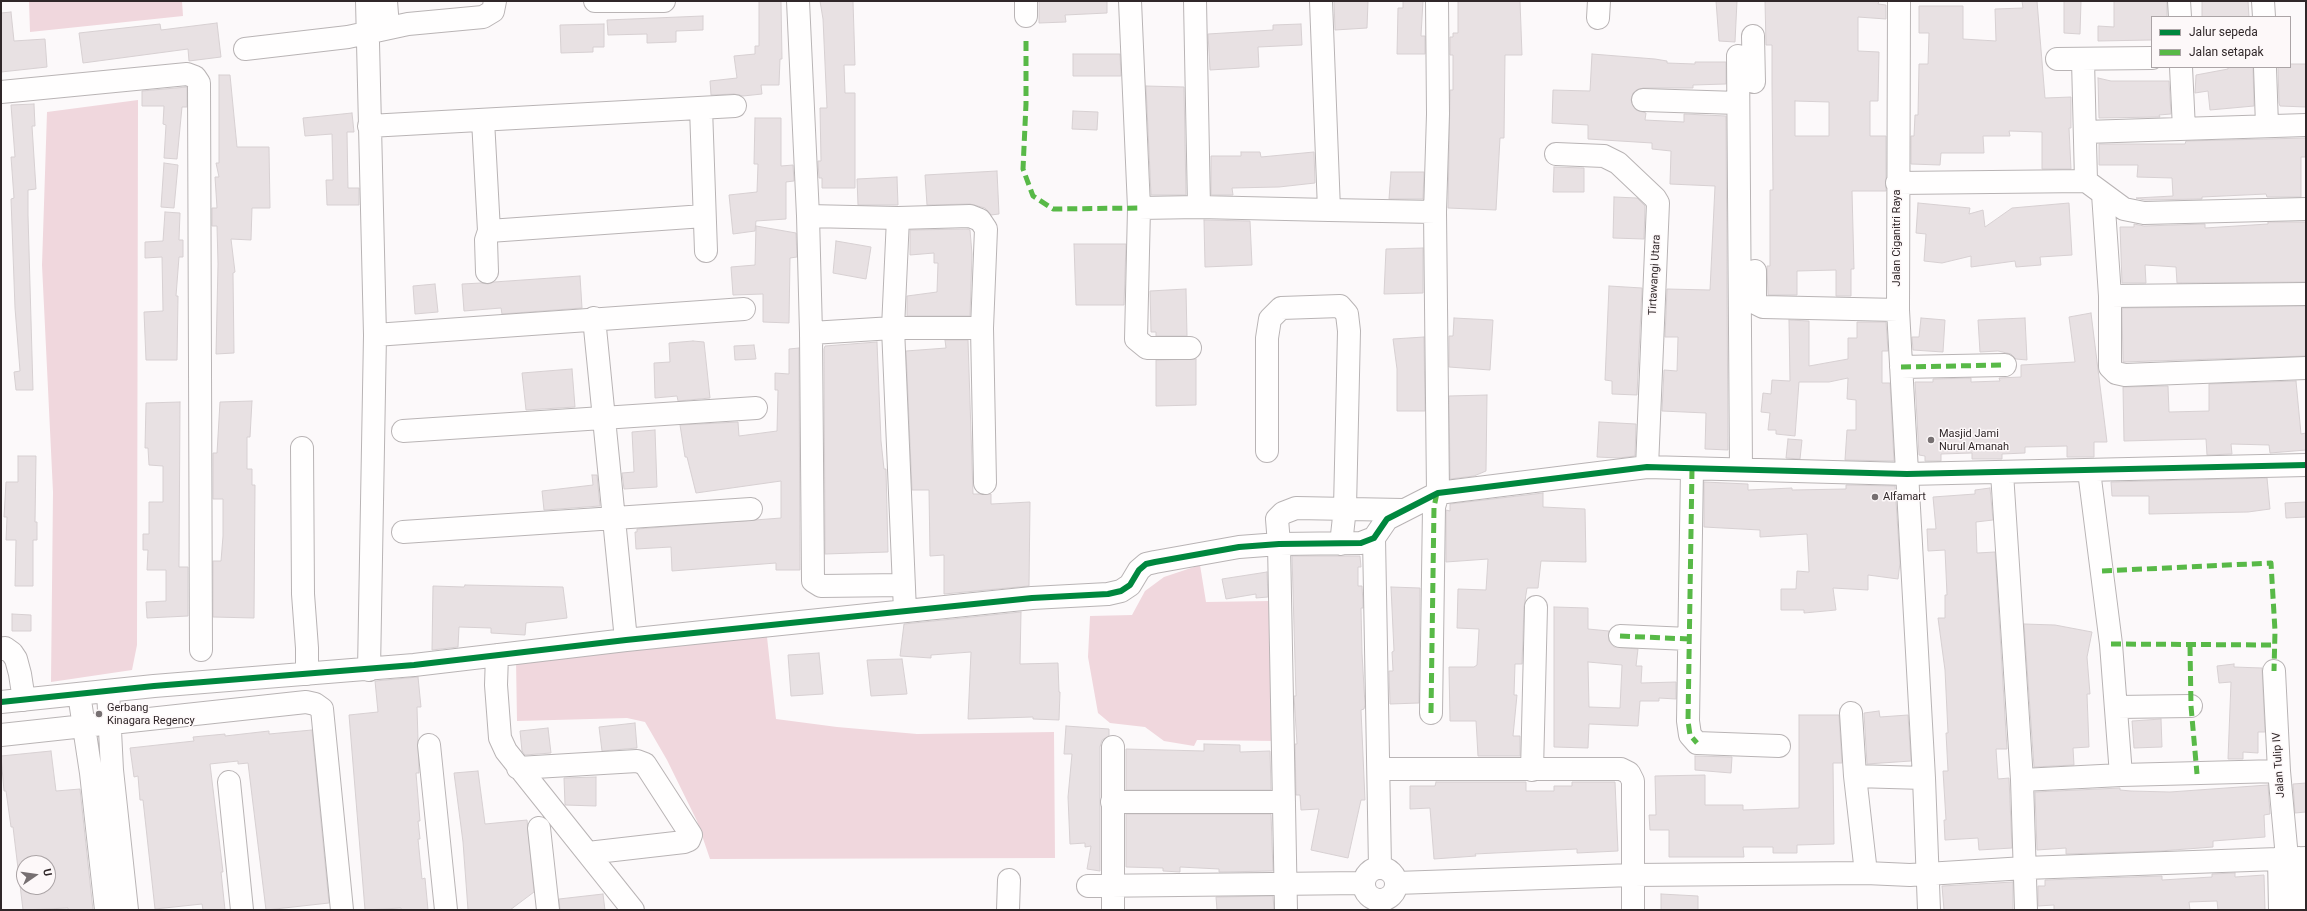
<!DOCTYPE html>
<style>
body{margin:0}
#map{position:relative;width:2307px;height:911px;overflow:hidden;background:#fcf9fa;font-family:Roboto,sans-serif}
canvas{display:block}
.frame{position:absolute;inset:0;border:2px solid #302729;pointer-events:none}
.legend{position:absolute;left:2151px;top:16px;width:140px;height:52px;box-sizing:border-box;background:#fdf8f9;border:1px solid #aba4a6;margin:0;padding:5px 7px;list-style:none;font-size:12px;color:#302729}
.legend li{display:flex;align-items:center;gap:8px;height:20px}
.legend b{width:20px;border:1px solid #aba4a6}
.north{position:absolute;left:16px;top:855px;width:40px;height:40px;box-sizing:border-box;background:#fdf8f9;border:1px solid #aba4a6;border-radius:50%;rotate:77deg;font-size:11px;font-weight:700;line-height:16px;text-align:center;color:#302729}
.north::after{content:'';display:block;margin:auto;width:14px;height:18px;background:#777072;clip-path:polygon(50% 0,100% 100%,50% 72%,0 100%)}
</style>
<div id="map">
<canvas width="2307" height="911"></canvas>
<div class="frame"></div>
<ul class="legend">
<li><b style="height:5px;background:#00873e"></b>Jalur sepeda</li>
<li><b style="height:5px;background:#58b947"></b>Jalan setapak</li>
</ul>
<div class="north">U</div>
</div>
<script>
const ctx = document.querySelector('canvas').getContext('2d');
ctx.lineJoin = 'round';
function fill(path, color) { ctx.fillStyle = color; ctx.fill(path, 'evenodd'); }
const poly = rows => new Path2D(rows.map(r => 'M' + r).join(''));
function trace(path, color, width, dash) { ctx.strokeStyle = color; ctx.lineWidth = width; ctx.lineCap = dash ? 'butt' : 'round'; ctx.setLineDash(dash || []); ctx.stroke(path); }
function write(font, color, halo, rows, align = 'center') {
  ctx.font = font + ' Roboto,sans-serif'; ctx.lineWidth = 3; ctx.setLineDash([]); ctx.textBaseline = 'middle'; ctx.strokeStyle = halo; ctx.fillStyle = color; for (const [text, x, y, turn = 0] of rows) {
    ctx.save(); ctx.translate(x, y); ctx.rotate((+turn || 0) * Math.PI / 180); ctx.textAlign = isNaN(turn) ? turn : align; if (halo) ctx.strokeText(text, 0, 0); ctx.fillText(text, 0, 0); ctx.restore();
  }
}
fill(poly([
 [29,1,182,1,183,16,30,32],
 [138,100,137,645,132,670,51,682,53,492,42,265,47,112],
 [1200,565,1206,602,1269,601,1275,741,1197,740,1194,746,1164,741,1145,727,1110,723,1098,713,1088,657,1090,616,1132,615,1145,591,1164,577],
 [767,637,776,719,837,727,917,734,1054,732,1055,858,710,859,697,821,667,760,645,722,627,718,517,721,516,660]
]), '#f0d7dd');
const building = poly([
 [759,1,781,1,782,59,780,59,779,85,761,85,762,94,743,96,734,94,711,95,710,81,737,78,734,56,755,54,755,46,759,46,759,1],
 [820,1,853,1,855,65,844,65,845,93,855,93,855,188,822,188,822,178,819,178,818,161,821,161,820,108,827,108,823,19,820,1],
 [1039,1,1107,1,1107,13,1065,15,1066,22,1039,23,1039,1],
 [1334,1,1368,1,1367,28,1335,30,1334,1],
 [1403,1,1423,1,1421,36,1425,36,1425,54,1397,54,1398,8,1403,8,1403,1],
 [1458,1,1520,1,1522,55,1505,55,1504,138,1500,138,1496,210,1448,208,1450,90,1453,90,1453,55,1450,55,1450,37,1453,37,1453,33,1458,33,1458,1],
 [1716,1,1737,1,1735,42,1719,41,1716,1],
 [1765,1,1879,1,1878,4,1886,5,1886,19,1858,17,1858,51,1879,52,1878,101,1870,101,1870,136,1886,136,1886,191,1852,191,1854,269,1851,269,1851,296,1836,296,1836,270,1797,271,1797,295,1768,295,1767,266,1770,266,1770,190,1773,190,1772,83,1772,45,1766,45,1765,1],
 [1795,101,1829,102,1829,136,1795,136,1795,101],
 [2022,1,2037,1,2045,98,2071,97,2071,128,2069,128,2071,169,2042,169,2042,132,2009,131,2010,136,1983,136,1984,153,1941,153,1940,165,1911,164,1911,136,1914,136,1915,115,1918,115,1919,64,1928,64,1929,33,1919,33,1919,6,1963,6,1963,39,1996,41,1995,9,2023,8,2022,1],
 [2064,1,2081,1,2080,34,2064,33,2064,1],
 [2114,1,2167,1,2167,17,2152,17,2152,40,2098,41,2098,26,2114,27,2114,1],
 [2202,1,2248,1,2249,17,2202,17,2202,1],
 [11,12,14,41,45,39,47,67,1,72,1,13,11,12],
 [703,16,703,30,676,31,676,42,647,43,647,34,608,35,607,20,703,16],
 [217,23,221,57,189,61,188,49,83,63,79,33,160,24,161,30,217,23],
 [604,24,604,47,593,47,593,52,561,53,560,25,604,24],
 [1301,24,1302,45,1258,47,1259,67,1210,70,1208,34,1273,30,1273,25,1301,24],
 [1073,54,1120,54,1121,76,1073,76,1073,54],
 [1592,54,1655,59,1667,61,1667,63,1695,64,1695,62,1726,62,1726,84,1693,85,1693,88,1643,88,1633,93,1631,100,1636,110,1646,113,1645,120,1684,122,1684,114,1726,116,1728,450,1705,449,1706,413,1662,411,1664,370,1677,371,1678,337,1665,337,1667,289,1710,290,1715,186,1670,184,1671,151,1652,149,1652,143,1588,139,1588,125,1552,123,1553,90,1590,91,1592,54],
 [2290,64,2306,64,2306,107,2280,106,2279,103,2278,67,2290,67,2290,64],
 [2228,67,2253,67,2254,106,2210,110,2208,91,2195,93,2196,75,2228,69,2228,67],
 [219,75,230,75,237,147,269,147,270,208,252,208,251,240,231,239,235,272,233,273,234,353,216,354,218,264,217,226,212,226,212,208,217,208,215,177,219,177,216,163,219,163,219,75],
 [2098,78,2111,81,2169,81,2171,114,2159,115,2160,117,2099,118,2098,78],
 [1146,86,1184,87,1186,195,1151,195,1146,86],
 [187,87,187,107,182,107,177,159,164,158,166,125,163,124,164,106,142,106,142,91,187,87],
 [34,104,35,126,32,126,36,189,28,190,28,215,33,390,16,390,14,372,20,371,15,308,11,199,14,198,11,157,15,157,11,105,34,104],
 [1073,111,1098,112,1097,130,1072,129,1073,111],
 [352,113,354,132,347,132,348,188,359,188,359,205,327,205,326,180,333,180,332,134,305,136,303,118,352,113],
 [755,118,781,118,781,166,793,165,794,181,786,182,786,219,756,221,755,231,733,234,729,195,757,192,758,164,754,164,755,118],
 [2306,138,2306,157,2301,157,2301,197,2267,197,2266,194,2202,197,2202,199,2145,200,2136,198,2173,196,2172,178,2137,177,2138,165,2099,165,2099,144,2185,144,2186,141,2306,138],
 [1241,152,1260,152,1261,157,1314,152,1315,183,1279,187,1232,188,1233,195,1211,195,1211,156,1241,156,1241,152],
 [164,163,178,165,174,208,161,207,164,163],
 [1554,167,1584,168,1584,192,1553,192,1554,167],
 [997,171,999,214,991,215,985,208,970,204,927,205,925,175,997,171],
 [1391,172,1424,172,1423,199,1389,199,1391,172],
 [897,177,898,205,858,205,857,179,897,177],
 [1614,197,1637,198,1645,206,1644,239,1613,238,1614,197],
 [1918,203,1970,208,1969,214,1983,210,1985,227,2012,208,2069,203,2072,255,2040,257,2041,265,2016,267,2015,261,1971,267,1971,256,1942,263,1924,261,1926,234,1916,233,1918,203],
 [165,212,180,213,179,240,183,240,183,257,179,257,176,296,178,296,177,360,146,360,144,312,163,311,162,257,145,258,145,242,163,241,165,212],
 [1204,220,1250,221,1252,265,1205,267,1204,220],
 [2268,222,2306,222,2306,282,2177,283,2176,267,2145,265,2146,283,2122,283,2120,227,2134,227,2134,224,2144,226,2205,224,2205,228,2268,224,2268,222],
 [756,226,796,233,797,257,790,258,789,323,763,322,763,294,733,295,731,267,755,265,756,226],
 [968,229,970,230,972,254,970,316,907,316,907,296,937,292,938,263,934,263,934,253,910,255,910,230,968,229],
 [836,241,871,247,866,279,833,273,836,241],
 [1074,244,1126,244,1124,305,1076,305,1074,244],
 [1423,248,1423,293,1384,294,1386,249,1423,248],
 [580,276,582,308,502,314,501,308,464,311,462,284,481,283,488,284,494,282,580,276],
 [435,284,438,312,415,314,413,286,435,284],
 [1609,286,1642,288,1637,395,1612,394,1612,381,1605,380,1609,286],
 [1186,289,1187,336,1156,336,1156,332,1151,332,1150,291,1186,289],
 [2306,306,2306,356,2123,362,2122,308,2306,306],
 [2091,313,2107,442,2094,442,2094,457,2067,457,2067,446,2025,447,2025,453,2002,454,2002,459,1972,459,1972,453,1941,454,1941,461,1925,461,1925,456,1919,455,1915,382,1933,382,1933,379,1971,378,1971,382,2000,381,1999,378,2021,377,2021,365,2075,362,2069,317,2091,313],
 [1454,318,1493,320,1490,370,1449,367,1449,336,1453,336,1454,318],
 [1921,318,1945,320,1943,352,1913,350,1912,337,1919,337,1921,318],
 [2025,318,2027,360,2016,359,2011,354,1998,351,1980,352,1978,320,2025,318],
 [1789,320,1809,321,1809,366,1848,359,1848,338,1857,338,1857,322,1886,322,1888,351,1882,351,1882,383,1890,383,1894,461,1845,460,1847,430,1856,430,1856,400,1847,399,1848,378,1829,382,1799,382,1795,436,1776,434,1776,430,1768,430,1770,413,1761,412,1763,393,1771,394,1772,380,1790,381,1789,320],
 [1424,337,1425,411,1397,411,1397,369,1393,339,1424,337],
 [945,340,968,340,973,494,991,494,991,504,1030,502,1029,586,944,594,944,555,930,556,929,490,912,490,906,351,946,348,945,340],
 [693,341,704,342,710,398,678,401,677,396,655,398,654,363,670,362,669,343,693,341],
 [877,342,881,441,884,469,886,469,888,552,825,554,824,349,825,346,877,342],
 [754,345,756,359,735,360,734,346,754,345],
 [799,348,800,570,776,570,776,563,672,571,671,547,636,549,635,532,637,532,637,529,781,518,781,481,696,493,687,457,685,457,680,425,738,422,739,436,777,431,778,390,775,390,775,373,789,374,789,349,799,348],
 [1196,359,1196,405,1156,406,1156,360,1196,359],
 [572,369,575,407,526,410,522,373,572,369],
 [2296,381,2301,434,2306,433,2306,450,2270,453,2269,445,2231,444,2232,454,2207,455,2206,439,2124,441,2123,387,2168,386,2169,412,2209,411,2209,384,2296,381],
 [1487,395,1486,471,1474,476,1450,479,1449,396,1487,395],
 [252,401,250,437,247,437,247,469,252,469,252,485,255,485,254,618,213,617,213,561,221,561,223,536,223,499,213,499,213,453,217,453,220,402,252,401],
 [180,402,179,567,188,567,188,616,147,618,146,602,166,601,166,570,147,570,148,550,143,550,143,534,149,534,149,502,163,502,163,466,149,465,148,448,145,448,146,403,180,402],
 [1599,422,1636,424,1635,456,1619,458,1597,457,1599,422],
 [655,430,657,487,624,489,622,473,634,472,632,432,655,430],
 [1788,439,1802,440,1800,459,1786,458,1788,439],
 [18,456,36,456,35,522,37,522,37,540,33,540,33,586,15,586,16,540,6,540,7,517,4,517,6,482,18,482,18,456],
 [592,475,597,475,600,506,544,510,542,491,593,485,592,475],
 [2267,478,2270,509,2248,512,2149,514,2149,496,2112,496,2111,482,2267,478],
 [1704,482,1748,484,1748,490,1792,488,1792,490,1846,489,1846,485,1895,486,1900,563,1898,579,1868,575,1868,590,1833,588,1836,610,1804,613,1804,610,1781,610,1781,589,1796,589,1797,571,1809,572,1807,534,1760,537,1760,530,1704,527,1704,482],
 [1990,488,1993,520,1976,522,1977,553,1995,552,2007,749,1996,749,1998,779,2009,778,2012,848,1979,850,1978,838,1945,840,1944,820,1946,820,1943,771,1948,771,1946,733,1948,733,1945,670,1938,618,1945,618,1945,595,1947,595,1945,550,1928,551,1927,529,1936,529,1933,497,1975,494,1975,490,1990,488],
 [1543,493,1543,507,1585,509,1586,562,1541,561,1538,588,1527,588,1524,607,1522,664,1515,664,1514,695,1517,695,1513,736,1520,736,1520,756,1478,756,1476,721,1450,721,1449,667,1474,667,1477,665,1479,629,1457,628,1458,589,1486,590,1488,559,1446,562,1446,510,1450,511,1450,504,1543,493],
 [2306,502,2306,517,2286,518,2285,503,2306,502],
 [1292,556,1360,556,1361,567,1358,567,1358,586,1362,586,1363,603,1363,608,1361,608,1362,653,1365,705,1364,709,1361,710,1365,800,1361,800,1348,858,1311,850,1319,809,1301,810,1300,795,1296,795,1295,744,1297,744,1294,696,1296,696,1292,556],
 [1267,572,1268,597,1256,598,1256,594,1226,599,1222,579,1267,572],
 [465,585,563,587,567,618,526,623,525,635,491,633,491,628,459,627,458,647,432,650,433,586,464,587,465,585],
 [1391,587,1420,588,1419,703,1390,704,1389,671,1393,671,1392,652,1394,651,1391,587],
 [1554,607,1588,608,1588,629,1609,631,1609,641,1614,647,1638,649,1636,666,1642,666,1641,683,1676,682,1676,699,1659,698,1659,701,1640,701,1638,726,1589,724,1588,748,1554,747,1554,607],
 [1588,662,1622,665,1620,708,1589,707,1588,662],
 [1021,612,1020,664,1058,663,1059,692,1060,692,1059,720,1033,719,1033,717,968,719,971,652,931,655,931,658,900,656,904,624,1021,612],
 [12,614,31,615,31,631,12,631,12,614],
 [2024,624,2055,625,2092,632,2087,657,2090,694,2087,694,2089,747,2073,748,2074,765,2034,767,2024,624],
 [819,653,823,694,791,696,788,655,819,653],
 [902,659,907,694,871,696,867,660,902,659],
 [2234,664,2234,667,2262,668,2265,732,2258,732,2258,753,2243,752,2243,759,2228,759,2231,682,2219,683,2217,666,2234,664],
 [418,677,421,707,417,707,419,773,416,773,420,821,418,821,420,839,418,839,422,879,425,878,428,910,401,910,401,908,365,910,349,715,378,712,375,681,418,677],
 [1879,711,1880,717,1908,715,1911,761,1867,764,1864,713,1879,711],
 [1799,715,1839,715,1842,763,1833,763,1834,844,1797,845,1797,853,1773,853,1773,847,1743,847,1744,857,1669,857,1669,830,1650,830,1649,815,1656,815,1655,776,1705,775,1705,805,1743,805,1743,810,1799,808,1799,715],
 [2161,719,2162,747,2134,748,2132,721,2161,719],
 [635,723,637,748,602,751,599,727,635,723],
 [1066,726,1109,729,1109,736,1102,740,1100,747,1100,871,1087,869,1091,846,1085,847,1085,843,1070,844,1068,797,1072,754,1064,754,1066,726],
 [548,728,551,753,525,755,522,751,520,731,548,728],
 [312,730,329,903,266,910,248,763,238,764,238,761,210,764,223,872,221,872,225,910,203,910,202,904,155,909,143,800,140,800,138,776,134,777,130,748,194,741,193,737,225,734,225,736,269,731,269,734,312,730],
 [1204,744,1240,745,1240,752,1270,751,1271,790,1126,790,1126,749,1204,751,1204,744],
 [51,751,56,791,80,789,93,910,68,910,68,908,23,910,13,827,11,827,6,791,4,791,1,756,51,751],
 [24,863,48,863,48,887,24,887,24,863],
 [1695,756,1732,757,1731,773,1695,770,1695,756],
 [478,771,485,824,527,820,534,892,510,910,468,910,463,842,454,773,478,771],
 [596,777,596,806,565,805,564,778,596,777],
 [1436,782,1526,782,1526,791,1554,791,1554,786,1572,786,1572,782,1615,782,1618,851,1577,853,1577,849,1555,850,1475,854,1476,856,1434,859,1430,808,1410,809,1410,786,1435,786,1436,782],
 [2306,783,2306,812,2295,813,2293,784,2306,783],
 [2268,785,2270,814,2264,815,2265,837,2213,841,2213,847,2160,851,2066,854,2066,848,2037,850,2035,792,2120,788,2120,790,2131,791,2170,792,2268,785],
 [1126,814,1271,814,1273,871,1219,872,1219,869,1180,867,1180,872,1163,871,1163,868,1126,867,1126,814],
 [2235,873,2235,877,2264,875,2265,910,2218,910,2217,901,2189,902,2190,910,2054,910,2054,905,2038,906,2038,886,2045,886,2045,880,2162,876,2162,880,2212,877,2212,874,2235,873],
 [2013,882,2013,910,1944,910,1942,886,2013,882],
 [603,894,605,910,560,910,559,899,603,894],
 [1661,894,1698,896,1698,910,1661,910,1661,894],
 [1273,896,1274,910,1217,910,1216,897,1273,896]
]);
fill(building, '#e8e1e3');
trace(building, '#d7d0d2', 1);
const minor = poly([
 [367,1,375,335,369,670],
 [386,1,388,27],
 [595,1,664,1],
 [798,1,808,216,811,333,893,328,905,611],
 [1026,1,1026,16],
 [1130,1,1139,208,1199,207,1329,210],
 [1195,1,1199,207],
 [1321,1,1329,210,1435,212],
 [1899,1,1898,310,1924,778,1929,910],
 [2179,1,2180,17],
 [2263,1,2264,17],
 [1598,18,1599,1],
 [1753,36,1754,82],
 [245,49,348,37,408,24,483,17,493,11,495,1],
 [1738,56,1741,469],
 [2057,59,2152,58],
 [2083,60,2086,181],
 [2181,67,2184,129],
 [2265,67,2267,126],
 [1,92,187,74,195,77,199,83,201,650],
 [1643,100,1738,103],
 [701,108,706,251],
 [483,120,489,231,486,240,487,272],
 [369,126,735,106],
 [2085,132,2306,125],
 [1556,154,1604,156,1618,163,1655,198,1658,203,1647,467],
 [1897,183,2086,181,2124,209,2144,213,2306,209],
 [2103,194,2110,296],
 [1139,208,1136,339,1147,348,1190,348],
 [808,216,898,218,970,216,980,220,986,229,982,328,985,483],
 [898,218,893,328,982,328],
 [489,231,704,216],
 [1755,271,1755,298,1757,304,1763,307,1898,310],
 [2306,294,2110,296,2110,367,2116,373,2125,375,2306,368],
 [594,318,626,640],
 [811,333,813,581,821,586,903,585],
 [375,335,744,309],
 [1901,367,2005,365],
 [403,431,756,408],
 [302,448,303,594,307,648,307,674],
 [1267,451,1267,338,1270,319,1281,308,1340,306,1347,314,1349,331,1345,508,1341,544],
 [1692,469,1688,721,1690,735,1697,743,1779,746],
 [2089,471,2111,644,2121,775],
 [2002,473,2022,780,2026,910],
 [403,532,751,509],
 [1374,538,1380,867],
 [1620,636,1689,639],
 [1,649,5,648,12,653,16,659,20,674,24,700],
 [497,655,496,685,500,738,506,751,633,910],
 [2274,671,2279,771,2287,858],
 [108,691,112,770,127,910],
 [79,694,91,773,106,910],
 [1,702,154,686,414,665,626,640,1032,598,1108,594,1121,591,1130,585,1139,570,1146,564,1155,562,1239,547,1279,544,1361,543,1374,538,1387,519,1438,493,1647,467,1907,474,2306,465],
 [2117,707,2191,706],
 [1431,713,1434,507,1438,493,1435,212,1438,114,1437,1],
 [1851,713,1855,776,1866,873],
 [1,735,306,702,315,704,322,709,342,910],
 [429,745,446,910],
 [518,768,637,761,645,764,691,835,689,840,684,842,588,853],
 [1379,769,1621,769,1629,773,1633,781,1633,910],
 [1532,770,1536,607],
 [1855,776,1924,778],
 [2022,780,2121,775,2279,771],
 [229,782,242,910],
 [1112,802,1284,802],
 [539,828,548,910],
 [2279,858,2280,910],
 [2299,858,2300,910],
 '1364 884a16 16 0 1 1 32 0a16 16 0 1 1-32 0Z',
 [1396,883,1633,875,1866,873,1910,875,2025,868,2306,858],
 [1088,886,1363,883],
 [1008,910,1009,880],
 [1113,910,1113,747],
 [1286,910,1279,544,1277,519,1283,513,1296,508,1403,510]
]);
trace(minor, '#b9b4b5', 24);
trace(minor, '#fffefe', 22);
trace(poly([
 [1026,41,1026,104,1023,169,1033,196,1053,209,1139,208],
 [1901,367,2005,365],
 [1692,469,1688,721,1690,735,1697,743],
 [2102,571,2271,563,2275,631,2274,671],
 [1620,636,1689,639],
 [2111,644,2273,645],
 [2190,646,2191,706,2197,774],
 [1431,713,1434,507,1437,493]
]), '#58b947', 5, [10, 5]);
trace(poly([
 [1,702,154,686,414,665,626,640,1032,598,1108,594,1121,591,1130,585,1139,570,1146,564,1155,562,1239,547,1279,544,1361,543,1374,538,1387,519,1438,493,1647,467,1907,474,2306,465]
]), '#00873e', 6);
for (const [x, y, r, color] of [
 [1931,440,4,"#777072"],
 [1875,497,4,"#777072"],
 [99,714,4,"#777072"]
]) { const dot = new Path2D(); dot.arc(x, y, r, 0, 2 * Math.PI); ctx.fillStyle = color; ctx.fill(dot); trace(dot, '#fdf8f9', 1.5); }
write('11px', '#302729', '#fdf8f9', [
 ["Jalan Ciganitri Raya",1897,238,-90],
 ["Tirtawangi Utara",1655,275,-87],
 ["Jalan Tulip IV",2279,765,-94]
]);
write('11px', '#302729', '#fdf8f9', [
 ["Masjid Jami",1939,434],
 ["Nurul Amanah",1939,447],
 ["Alfamart",1883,497],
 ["Gerbang",107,708],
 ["Kinagara Regency",107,721]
], 'left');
</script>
